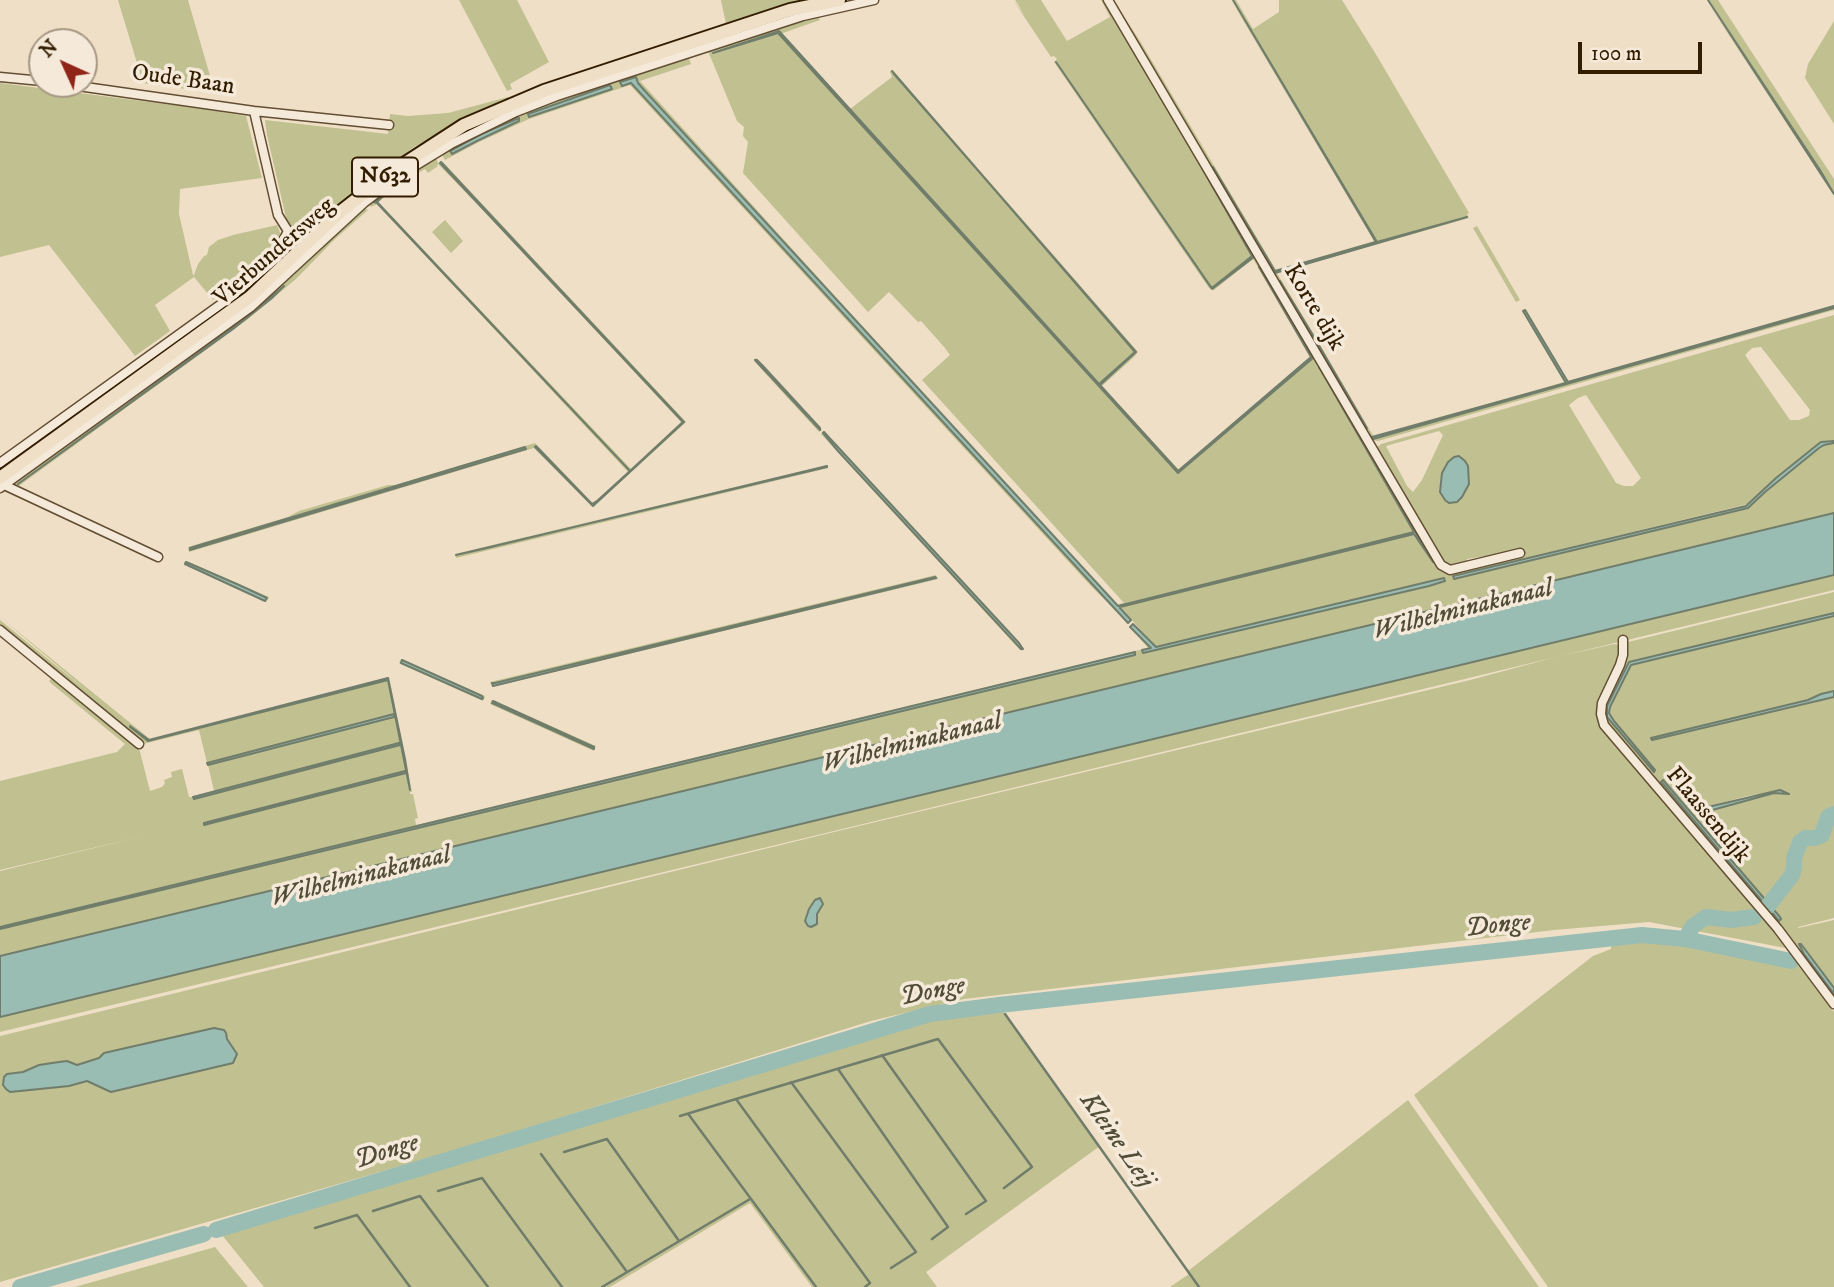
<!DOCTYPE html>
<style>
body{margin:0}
#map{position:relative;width:1834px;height:1287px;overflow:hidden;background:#efdfc6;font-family:"IM FELL DW Pica",serif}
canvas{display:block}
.north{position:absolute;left:28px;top:28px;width:70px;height:70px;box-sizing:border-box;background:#f5eada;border:2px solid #a79883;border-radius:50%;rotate:315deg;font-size:19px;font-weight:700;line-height:28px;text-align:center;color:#331d00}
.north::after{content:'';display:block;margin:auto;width:24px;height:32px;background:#8f2418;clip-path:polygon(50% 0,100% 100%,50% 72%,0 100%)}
.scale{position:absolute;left:1578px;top:42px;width:124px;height:32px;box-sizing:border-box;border:4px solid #331d00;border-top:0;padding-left:9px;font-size:21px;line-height:24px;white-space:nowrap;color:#331d00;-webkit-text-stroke:5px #f5eada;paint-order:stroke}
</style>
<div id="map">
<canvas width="1834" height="1287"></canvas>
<div class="north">N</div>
<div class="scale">100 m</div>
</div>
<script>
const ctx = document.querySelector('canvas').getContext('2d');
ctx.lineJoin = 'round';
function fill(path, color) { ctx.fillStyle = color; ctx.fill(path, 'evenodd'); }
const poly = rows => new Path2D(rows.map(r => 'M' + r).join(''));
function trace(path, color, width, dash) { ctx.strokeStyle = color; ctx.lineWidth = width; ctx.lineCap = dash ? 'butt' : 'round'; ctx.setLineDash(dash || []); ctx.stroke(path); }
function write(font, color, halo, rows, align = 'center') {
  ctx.font = font + ' "IM FELL DW Pica",serif'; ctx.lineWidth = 7; ctx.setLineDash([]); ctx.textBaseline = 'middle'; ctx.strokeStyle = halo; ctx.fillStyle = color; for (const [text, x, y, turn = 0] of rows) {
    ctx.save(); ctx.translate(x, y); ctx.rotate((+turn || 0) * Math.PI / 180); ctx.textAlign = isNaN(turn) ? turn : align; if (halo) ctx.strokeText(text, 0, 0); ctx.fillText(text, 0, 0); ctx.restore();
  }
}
fill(poly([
 [118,0,188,0,215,93,143,83],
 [459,0,517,0,549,62,510,84,512,89,507,91],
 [721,0,800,0,726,24],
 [1013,0,1025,16,1015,0,1041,0,1067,41,1110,17,1101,0,1105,0,1444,570,1486,559,1485,556,1467,559,1468,564,1455,567,1443,564,1375,449,1381,444,1834,315,1834,441,1822,442,1817,445,1776,478,1748,504,1488,567,1503,568,1748,508,1765,492,1821,446,1834,443,1834,513,0,956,0,929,1135,654,1134,652,1116,657,0,927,0,871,147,835,0,870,0,781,117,752,125,744,52,684,49,681,52,678,56,678,140,747,139,748,150,791,162,787,165,783,164,780,172,777,171,772,182,769,189,797,193,797,194,798,400,745,399,743,214,791,208,765,394,717,394,715,207,763,199,730,143,744,0,627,0,620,91,694,0,617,150,739,389,677,412,792,410,792,410,794,413,794,418,818,415,819,416,825,1148,648,1130,627,1151,648,1143,650,1143,652,1445,581,1444,578,1155,647,1120,606,645,91,638,83,636,78,622,86,631,83,1128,623,1089,584,630,85,529,119,479,142,445,160,442,155,436,158,438,163,440,163,446,169,442,161,686,422,593,507,534,448,189,552,188,547,288,517,299,511,388,485,395,485,535,443,592,503,600,498,628,472,377,204,371,207,368,203,407,175,467,139,541,105,688,56,691,64,640,81,833,294,1118,604,1124,603,922,380,950,355,945,348,921,321,918,322,889,292,868,312,743,173,748,142,743,136,744,127,737,121,708,51,709,49,816,15,820,20,780,34,1178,473,1313,358,1311,357,1178,471,1100,385,1136,353,1115,327,1135,353,1099,383,850,109,892,77,890,72,891,70,894,72,1138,352,1134,357,1102,386,1179,470,1311,358,1253,259,1214,290,1209,288,1054,62,1057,59,1054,56,1051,57],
 [518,118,519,121,453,154,464,143],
 [437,164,438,164,486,213,681,422,631,469,378,202,420,172,425,169,428,173,438,166],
 [1761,347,1810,410,1809,416,1799,420,1790,420,1745,355,1752,348],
 [1586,395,1641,478,1633,486,1624,486,1616,483,1569,405,1578,398],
 [1439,431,1443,435,1422,480,1413,492,1407,486,1386,446],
 [525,448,525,449,286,522,190,549,203,544],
 [1454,457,1467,464,1469,472,1468,487,1464,494,1455,502,1442,497,1440,490,1443,470,1446,464],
 [405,771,405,773,205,825,204,823],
 [1110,0,1113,0,1140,41,1276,270,1374,241,1231,0,1261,47,1234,0,1236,0,1253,29,1279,12,1279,0,1342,0,1377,56,1469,213,1467,214,1469,218,1277,273,1374,437,1564,382,1522,311,1526,309,1568,381,1834,305,1834,310,1378,441,1371,440],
 [1280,281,1368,427,1367,428,1366,428],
 [1706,0,1808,152,1709,0,1718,0,1834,179,1834,196],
 [1834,21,1834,124,1805,78,1808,64],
 [0,83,197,108,246,116,262,178,180,189,179,214,193,275,194,275,198,264,204,256,207,255,209,247,218,240,233,235,277,225,282,237,277,252,271,259,213,300,194,277,155,305,170,331,135,356,49,245,0,257],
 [508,97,509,99,481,111,414,147,366,182,305,235,299,235,296,233,287,222,267,135,265,120,388,134,390,114,408,116,448,113],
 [362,208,368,210,335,239,296,279,248,319,16,488,11,484,286,281],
 [445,220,463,241,451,253,432,232],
 [1477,226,1520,300,1516,302,1473,228],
 [755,358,757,359,822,430,819,432,754,361],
 [756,360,763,366,821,429,819,430,769,376,756,361],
 [823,431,995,616,1024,649,1021,651,821,434],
 [824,432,1019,643,1023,648,1021,649,838,451,823,434],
 [828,465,828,468,456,558,455,554],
 [826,466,826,468,460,555,483,549],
 [185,561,189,562,269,597,266,602,189,567,184,564],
 [936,575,938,579,492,687,490,682],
 [935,577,935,579,493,685,750,622],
 [1834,575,1834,590,1557,657,1614,644,1620,645,1621,654,1599,715,1791,949,1649,922,1554,930,964,999,871,1021,466,1147,0,1282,0,1036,838,831,1470,680,1556,657,0,1032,0,1017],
 [214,1028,226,1033,227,1039,236,1051,233,1063,111,1092,87,1081,69,1086,30,1090,7,1074,23,1072,67,1061,76,1065,99,1058,104,1053],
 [1834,592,1834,613,1629,662,1607,706,1606,712,1607,717,1613,725,1654,772,1655,769,1614,721,1609,713,1610,707,1631,665,1834,616,1834,691,1821,694,1808,700,1651,739,1652,740,1834,697,1834,918,1798,927,1798,928,1834,920,1834,988,1801,944,1804,954,1834,994,1834,1004,1615,735,1602,716,1624,643],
 [1664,780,1780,917,1778,921,1663,784],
 [1774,792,1788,793,1774,793,1705,812,1702,811,1704,808,1747,796],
 [401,659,485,696,484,699,483,701,399,663],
 [492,700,596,746,594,751,490,704],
 [493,701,594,747,593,749,492,704],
 [1672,933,1792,957,1834,1012,1834,1287,1548,1287,1414,1095,1593,956,1611,949,1612,934],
 [1001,1009,1100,1146,926,1272,937,1287,812,1287,750,1203,610,1287,264,1287,218,1230,488,1152,886,1027,954,1012],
 [1408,1100,1539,1287,1170,1287,1189,1274,1188,1271],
 [215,1247,248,1287,75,1287]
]), '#c0c090');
const water = poly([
 [1233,0,1377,242,1467,217,1275,273,1213,167,1275,271,1376,242,1233,0],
 [1708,0,1820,170,1834,194,1819,171,1708,0],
 [779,31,1099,384,1135,352,892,71,894,74,1136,352,1100,385,1178,471,1311,357,1259,267,1313,358,1178,473,779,34,778,33,713,53,779,31],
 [1056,62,1211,287,1213,287,1252,256,1202,168,1254,257,1212,289,1056,62],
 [636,77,638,83,645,91,1118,606,1414,532,1319,367,1433,562,1414,534,1120,607,1120,608,1131,620,1128,623,631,83,622,86,620,82,636,77],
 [610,85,612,89,529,117,528,114,610,85],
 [519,118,519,121,477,141,452,154,451,152,450,151,481,134,519,118],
 [441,162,684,422,593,506,592,505,535,447,536,446,592,504,597,501,630,471,377,203,374,202,418,170,418,171,383,196,377,202,630,471,683,422,440,163,441,162],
 [1280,281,1313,335,1367,428,1366,429,1280,281],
 [284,286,272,298,233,329,18,484,242,321,284,286],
 [1834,306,1834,308,1373,439,1372,437,1566,383,1523,311,1525,310,1568,382,1834,306],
 [755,360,757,360,763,366,820,428,820,430,755,360],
 [824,432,1019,643,1023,649,1021,649,838,451,823,433,824,432],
 [1834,441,1834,443,1824,445,1819,448,1765,492,1748,508,1454,579,1453,576,1746,506,1776,478,1817,445,1821,442,1834,441],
 [525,447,526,449,436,476,190,550,190,548,203,544,525,447],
 [1459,456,1465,461,1468,466,1469,484,1462,497,1457,502,1449,503,1445,500,1440,492,1442,473,1448,462,1454,457,1459,456],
 [827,466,827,467,456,555,483,549,827,466],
 [1834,513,1834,575,0,1017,0,956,1834,513],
 [186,562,239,585,267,598,265,601,185,564,186,562],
 [935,577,936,578,493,686,492,683,495,683,935,577],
 [1444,578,1445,581,1429,586,1143,653,1142,650,1151,648,1130,627,1133,624,1156,647,1444,578],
 [1834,613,1834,616,1631,665,1610,707,1609,713,1614,721,1655,770,1654,772,1607,717,1607,706,1629,662,1834,613],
 [1135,652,1135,655,1068,671,0,929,0,927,1135,652],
 [402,660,482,696,483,698,482,699,401,663,402,660],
 [388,678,405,759,410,790,388,680,148,741,130,727,130,726,149,740,388,678],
 [1834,691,1834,697,1652,740,1651,738,1808,700,1821,694,1834,691],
 [493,701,594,747,594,749,492,703,493,701],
 [394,714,394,717,208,765,207,763,394,714],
 [399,743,400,745,350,758,194,799,193,797,399,743],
 [405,771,406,773,204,825,204,823,405,771],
 [1663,780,1780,917,1781,919,1779,921,1663,784,1661,782,1663,780],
 [1780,790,1789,794,1774,793,1705,812,1702,811,1704,808,1780,790],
 [820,898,823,904,817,914,817,924,811,927,808,926,805,921,809,909,815,900,820,898],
 [1799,944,1801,944,1834,988,1834,994,1804,954,1799,944],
 [214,1028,224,1030,226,1033,227,1039,237,1054,233,1063,111,1092,87,1081,69,1086,10,1092,6,1089,3,1085,4,1077,7,1074,23,1072,39,1065,59,1062,67,1061,77,1065,99,1058,104,1053,214,1028]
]);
fill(water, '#9abdb3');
trace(water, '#717d6b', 2);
trace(poly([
 [999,1005,1001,1009],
 [1005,1014,1199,1287],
 [882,1055,986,1201,966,1214],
 [838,1069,948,1227,932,1239],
 [791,1082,916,1252,891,1268],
 [736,1099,938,1039,1032,1167,1004,1188],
 [689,1115,816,1287],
 [680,1116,736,1099,870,1283,865,1287],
 [564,1152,607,1139,679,1241],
 [541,1154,627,1272],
 [438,1191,482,1178,562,1287],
 [373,1211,420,1196,488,1287],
 [315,1228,357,1215,410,1287],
 [602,1287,750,1199]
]), '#717d6b', 2.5);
trace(poly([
 [1768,906,1792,875,1794,868,1794,858,1800,842,1806,838,1815,838,1822,835,1828,817,1834,814],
 [1685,939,1693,926,1706,917,1731,920,1754,917],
 [216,1230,930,1014,999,1005,1642,935,1685,939,1791,961],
 [20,1287,204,1234]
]), '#9abdb3', 16);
const street = poly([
 [1108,0,1441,565,1450,570,1520,553],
 [0,77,42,81],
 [64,84,254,111,389,125],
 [0,463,231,297,278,257,283,241,288,231,278,215,254,111],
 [2,484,158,557],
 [0,488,251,307,365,202,405,172,451,144,516,112,557,96,803,16,874,0],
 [0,630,139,744],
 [1623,640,1623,655,1620,665,1602,703,1601,714,1604,725,1778,929,1834,1004]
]);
const primary = poly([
 [0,478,250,297,339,213,390,173,464,125,544,91,790,10,839,0]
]);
trace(street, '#624e32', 11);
trace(primary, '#331d00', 16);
trace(street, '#f5eada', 8);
trace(primary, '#efdfc6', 12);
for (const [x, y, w] of [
 [385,177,66]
]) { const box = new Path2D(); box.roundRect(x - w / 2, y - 19.5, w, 39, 5); ctx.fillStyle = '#f5eada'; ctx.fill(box); trace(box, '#331d00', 2); }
write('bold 23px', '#331d00', null, [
 ["N632",385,177]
]);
write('24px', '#331d00', '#f5eada', [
 ["Oude Baan",183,81,8],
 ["Vierbundersweg",275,253,-41],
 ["Korte dijk",1313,308,59],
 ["Flaassendijk",1707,816,50]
]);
write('italic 26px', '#524d36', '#f5eada', [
 ["Wilhelminakanaal",1463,611,-14],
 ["Wilhelminakanaal",912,744,-14],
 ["Wilhelminakanaal",361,878,-14],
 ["Donge",1498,927,-6],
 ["Donge",933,993,-11],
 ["Kleine Leij",1116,1141,55],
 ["Donge",387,1153,-17]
]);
</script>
